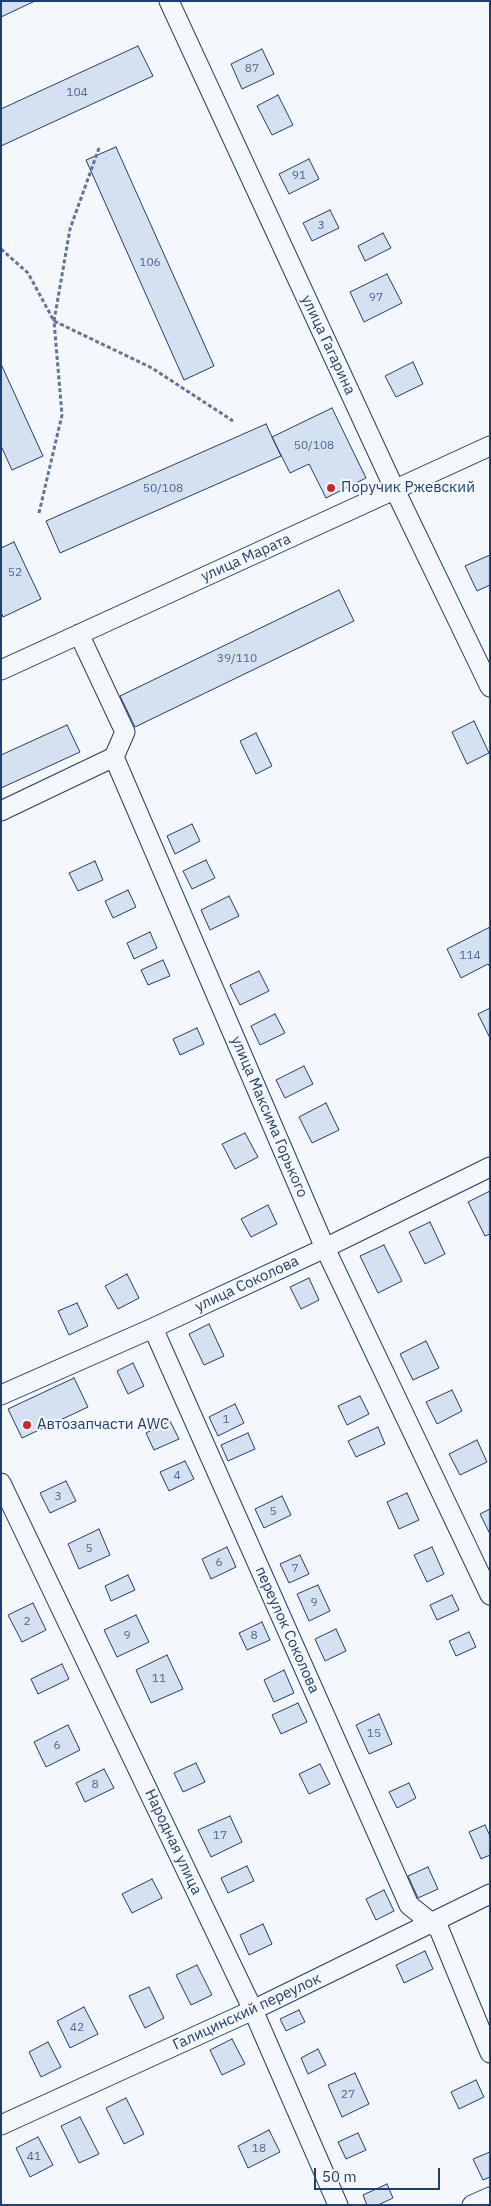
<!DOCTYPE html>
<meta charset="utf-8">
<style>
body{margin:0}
#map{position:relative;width:491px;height:2206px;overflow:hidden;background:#f4f7fb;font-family:"IBM Plex Sans",sans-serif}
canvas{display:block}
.frame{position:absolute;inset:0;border:2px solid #1d3f73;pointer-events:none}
.scale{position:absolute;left:314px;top:2168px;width:126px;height:22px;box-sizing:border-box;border:2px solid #1d3f73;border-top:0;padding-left:6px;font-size:15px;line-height:18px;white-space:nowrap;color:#1d3f73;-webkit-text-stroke:4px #f4f7fb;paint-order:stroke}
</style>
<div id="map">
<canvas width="491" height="2206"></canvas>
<div class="frame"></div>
<div class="scale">50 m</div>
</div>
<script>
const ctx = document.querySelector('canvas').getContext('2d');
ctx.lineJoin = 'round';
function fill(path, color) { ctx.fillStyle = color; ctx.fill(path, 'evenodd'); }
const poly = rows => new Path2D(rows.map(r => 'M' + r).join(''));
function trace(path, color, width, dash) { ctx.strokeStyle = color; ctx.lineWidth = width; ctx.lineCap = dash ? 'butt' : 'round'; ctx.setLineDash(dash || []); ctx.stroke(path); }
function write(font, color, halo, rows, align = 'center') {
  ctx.font = font + ' "IBM Plex Sans",sans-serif'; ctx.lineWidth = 4; ctx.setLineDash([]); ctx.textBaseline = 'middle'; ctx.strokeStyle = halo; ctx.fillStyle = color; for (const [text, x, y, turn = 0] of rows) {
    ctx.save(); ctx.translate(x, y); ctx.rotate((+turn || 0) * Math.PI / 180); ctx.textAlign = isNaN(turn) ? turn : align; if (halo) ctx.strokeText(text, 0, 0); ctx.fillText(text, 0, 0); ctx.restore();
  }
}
const building = poly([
 [1,1,35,1,1,17,1,1],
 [138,46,153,76,1,146,1,109,138,46],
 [262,49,274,74,242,89,231,64,262,49],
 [278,95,293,125,272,135,257,106,278,95],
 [116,147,214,366,184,380,86,160,116,147],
 [309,159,319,179,289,194,279,174,309,159],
 [330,210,339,228,312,241,303,223,330,210],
 [383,233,391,248,365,261,358,246,383,233],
 [387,274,402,303,364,322,350,292,387,274],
 [413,362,423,384,396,397,385,376,413,362],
 [1,364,43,456,12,470,1,446,1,364],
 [332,408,366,478,326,498,309,464,290,473,272,437,332,408],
 [266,424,281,456,60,553,46,521,266,424],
 [14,542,41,599,3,617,1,612,1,548,14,542],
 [490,555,490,585,477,591,465,566,490,555],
 [339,590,354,621,135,727,120,696,339,590],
 [474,721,489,753,467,764,452,732,474,721],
 [67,725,80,752,1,788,1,755,67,725],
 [256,733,272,766,256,774,240,741,256,733],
 [192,824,200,841,175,854,167,836,192,824],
 [206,860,215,878,192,889,183,871,206,860],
 [95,861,103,880,78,891,69,873,95,861],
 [128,890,136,907,113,918,105,901,128,890],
 [229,896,239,916,210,930,201,910,229,896],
 [490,927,490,967,488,964,461,978,447,949,490,927],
 [150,932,157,948,134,959,127,943,150,932],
 [163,960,170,976,148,985,141,970,163,960],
 [259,971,269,991,240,1005,230,985,259,971],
 [490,1008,490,1038,478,1014,490,1008],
 [275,1014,285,1033,260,1045,251,1026,275,1014],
 [197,1028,204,1044,180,1055,173,1039,197,1028],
 [304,1066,313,1084,285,1098,276,1080,304,1066],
 [326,1103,339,1130,312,1143,299,1117,326,1103],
 [245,1133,258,1157,235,1169,222,1144,245,1133],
 [490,1191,490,1234,485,1236,468,1202,490,1191],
 [268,1205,277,1224,251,1237,241,1219,268,1205],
 [430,1222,445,1254,425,1264,409,1232,430,1222],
 [384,1245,402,1281,378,1293,360,1256,384,1245],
 [127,1274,139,1298,118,1309,105,1286,127,1274],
 [309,1278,319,1300,301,1309,290,1287,309,1278],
 [77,1303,88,1326,69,1335,58,1311,77,1303],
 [209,1324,224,1356,204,1365,189,1334,209,1324],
 [426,1341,439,1368,413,1380,400,1354,426,1341],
 [133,1363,144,1386,128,1394,117,1371,133,1363],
 [74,1378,88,1407,22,1438,8,1409,74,1378],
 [452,1390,462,1411,437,1424,426,1402,452,1390],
 [360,1396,369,1414,347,1425,338,1406,360,1396],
 [235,1404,244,1423,218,1436,209,1417,235,1404],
 [170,1421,179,1439,154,1450,146,1433,170,1421],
 [378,1427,385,1444,356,1457,348,1441,378,1427],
 [248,1433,255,1449,228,1461,221,1445,248,1433],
 [477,1440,487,1462,460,1475,449,1454,477,1440],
 [185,1461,194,1479,169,1491,160,1472,185,1461],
 [66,1481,76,1501,50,1513,40,1493,66,1481],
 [407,1493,419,1520,399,1529,387,1502,407,1493],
 [282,1496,291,1515,264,1528,255,1509,282,1496],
 [490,1509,490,1534,480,1514,490,1509],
 [99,1529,110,1555,79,1569,68,1544,99,1529],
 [227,1547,236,1567,211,1579,202,1559,227,1547],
 [432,1547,444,1574,427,1582,414,1555,432,1547],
 [300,1555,309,1574,289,1583,280,1564,300,1555],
 [128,1575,135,1590,111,1601,105,1586,128,1575],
 [318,1585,330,1611,309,1621,297,1594,318,1585],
 [452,1595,459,1610,437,1620,430,1605,452,1595],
 [33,1603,46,1630,22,1642,8,1615,33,1603],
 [136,1615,149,1642,117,1657,104,1630,136,1615],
 [262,1622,270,1640,247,1650,239,1633,262,1622],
 [336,1629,346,1651,325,1661,315,1639,336,1629],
 [469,1632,476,1647,456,1656,449,1641,469,1632],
 [167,1655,183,1689,151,1703,136,1670,167,1655],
 [62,1664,69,1679,38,1694,31,1679,62,1664],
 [284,1670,294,1693,274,1702,264,1680,284,1670],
 [298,1703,307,1722,281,1734,272,1715,298,1703],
 [379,1714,392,1744,369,1754,356,1725,379,1714],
 [68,1725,80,1750,46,1767,34,1742,68,1725],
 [196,1763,205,1782,183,1792,174,1773,196,1763],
 [320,1764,330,1784,309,1794,299,1774,320,1764],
 [104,1769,114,1788,85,1802,76,1783,104,1769],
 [409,1783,416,1798,397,1808,389,1792,409,1783],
 [230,1816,242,1842,211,1857,198,1830,230,1816],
 [485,1825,490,1836,490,1855,481,1859,469,1832,485,1825],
 [247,1866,254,1881,228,1893,221,1878,247,1866],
 [428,1867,438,1889,418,1898,408,1876,428,1867],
 [152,1879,162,1898,132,1913,122,1894,152,1879],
 [384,1890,394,1911,376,1920,366,1899,384,1890],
 [263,1924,272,1944,249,1955,240,1935,263,1924],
 [425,1951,433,1969,404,1983,396,1965,425,1951],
 [197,1965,212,1995,191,2005,176,1975,197,1965],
 [149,1987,164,2018,145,2028,129,1996,149,1987],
 [84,2007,98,2034,70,2048,57,2021,84,2007],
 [299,2010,305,2022,286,2031,280,2019,299,2010],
 [232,2039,245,2064,222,2075,210,2050,232,2039],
 [48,2042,61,2067,41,2077,29,2052,48,2042],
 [318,2049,326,2065,308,2074,301,2058,318,2049],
 [355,2073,369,2104,342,2117,328,2085,355,2073],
 [476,2080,484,2097,459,2109,451,2092,476,2080],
 [126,2098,144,2134,124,2144,106,2108,126,2098],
 [80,2117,99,2154,79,2163,61,2126,80,2117],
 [269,2130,280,2152,248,2168,238,2146,269,2130],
 [358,2133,366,2150,346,2159,338,2142,358,2133],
 [38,2137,53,2165,30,2177,16,2148,38,2137],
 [490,2152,490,2177,483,2180,473,2159,490,2152],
 [387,2184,393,2198,378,2205,367,2205,363,2195,387,2184]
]);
fill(building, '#d5e0f0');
trace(building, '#1d3f73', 1);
const minor = poly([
 [169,1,395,490,490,687],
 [79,634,125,732,114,757,325,1248,490,1595],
 [1,670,490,446],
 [1,811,114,757],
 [153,1328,409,1905,439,1929,490,2053],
 [1,1395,153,1328,325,1248,490,1167],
 [1,1483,253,2010,338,2205],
 [1,2125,253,2010,490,1894],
 [472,2205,490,2197]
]);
trace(minor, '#1d3f73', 21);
trace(poly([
 [1,249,28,273,54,321,152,368,233,421],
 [39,513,62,415,54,321,70,229,99,148]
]), '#5e769c', 3, [4, 2.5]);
trace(minor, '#f4f7fb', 19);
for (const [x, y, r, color] of [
 [331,488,5,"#c62828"],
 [27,1425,5,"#c62828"]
]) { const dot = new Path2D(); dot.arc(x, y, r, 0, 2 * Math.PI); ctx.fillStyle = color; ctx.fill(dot); trace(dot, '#f4f7fb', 2); }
write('12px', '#4b6792', null, [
 ["87",252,69],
 ["104",77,93],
 ["91",299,176],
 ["3",321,226],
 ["106",150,263],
 ["97",376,298],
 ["50/108",314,446],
 ["50/108",163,489],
 ["52",15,573],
 ["39/110",237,659],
 ["114",470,956],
 ["1",226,1420],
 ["4",177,1476],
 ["3",58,1497],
 ["5",273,1512],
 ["5",89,1549],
 ["6",219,1563],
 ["7",295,1569],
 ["9",314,1603],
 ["2",27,1622],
 ["9",127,1636],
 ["8",254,1636],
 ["11",159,1679],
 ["15",374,1734],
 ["6",57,1746],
 ["8",95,1785],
 ["17",220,1836],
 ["42",77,2028],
 ["27",348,2095],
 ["18",259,2149],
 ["41",34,2157]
]);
write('15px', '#1d3f73', '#f4f7fb', [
 ["улица Гагарина",328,345,65],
 ["улица Марата",246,558,-24],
 ["улица Максима Горького",269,1117,67],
 ["улица Соколова",247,1284,-25],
 ["переулок Соколова",287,1630,66],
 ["Народная улица",173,1842,65],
 ["Галицинский переулок",247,2012,-25]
]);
write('15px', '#1d3f73', '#f4f7fb', [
 ["Поручик Ржевский",341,488],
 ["Автозапчасти AWC",37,1425]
], 'left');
</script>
